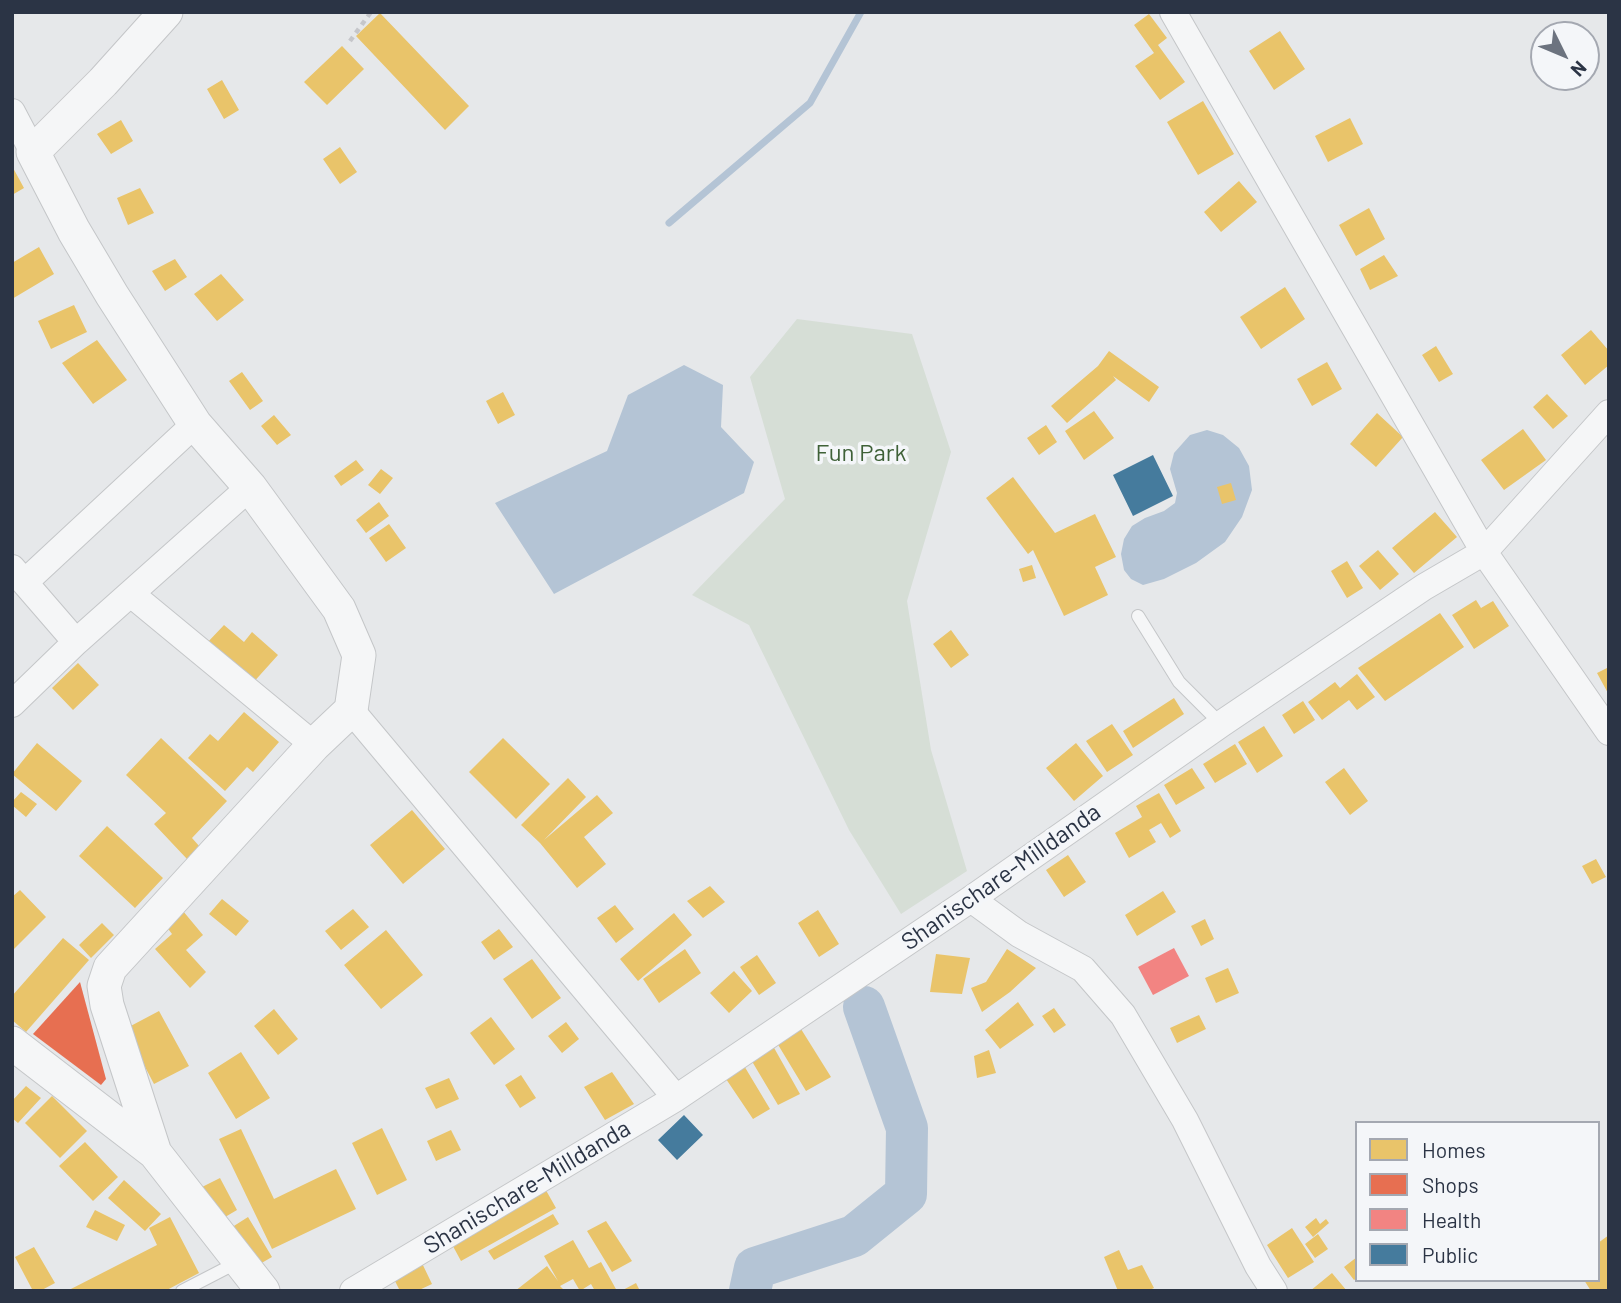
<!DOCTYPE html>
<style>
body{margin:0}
#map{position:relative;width:1621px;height:1303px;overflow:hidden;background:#e6e8ea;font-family:Barlow,sans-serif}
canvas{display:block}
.frame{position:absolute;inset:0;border:14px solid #2b3445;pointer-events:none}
.legend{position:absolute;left:1355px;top:1121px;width:245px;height:161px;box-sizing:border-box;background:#f4f6f9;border:2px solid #a4a8b1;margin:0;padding:9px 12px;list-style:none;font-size:21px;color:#2b3445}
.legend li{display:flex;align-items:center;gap:14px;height:35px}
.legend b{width:35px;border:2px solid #a4a8b1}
.north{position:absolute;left:1530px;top:21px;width:70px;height:70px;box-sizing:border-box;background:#f4f6f9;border:2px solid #a4a8b1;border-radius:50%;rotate:133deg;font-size:19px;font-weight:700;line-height:28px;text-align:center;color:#2b3445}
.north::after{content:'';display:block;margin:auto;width:24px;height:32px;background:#6c737f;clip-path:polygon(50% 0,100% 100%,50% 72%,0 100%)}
</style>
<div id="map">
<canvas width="1621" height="1303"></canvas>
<div class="frame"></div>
<ul class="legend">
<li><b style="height:19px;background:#e9c46a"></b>Homes</li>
<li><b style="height:19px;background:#e76f51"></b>Shops</li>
<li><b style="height:19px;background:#f28482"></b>Health</li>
<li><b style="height:19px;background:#457b9d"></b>Public</li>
</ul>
<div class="north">N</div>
</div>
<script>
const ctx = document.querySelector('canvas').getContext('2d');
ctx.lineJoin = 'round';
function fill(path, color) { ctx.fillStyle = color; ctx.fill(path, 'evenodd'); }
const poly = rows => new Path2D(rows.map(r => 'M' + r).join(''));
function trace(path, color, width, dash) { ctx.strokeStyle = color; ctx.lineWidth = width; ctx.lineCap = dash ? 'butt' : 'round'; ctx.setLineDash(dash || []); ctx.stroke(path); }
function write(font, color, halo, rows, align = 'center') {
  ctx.font = font + ' Barlow,sans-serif'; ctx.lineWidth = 7; ctx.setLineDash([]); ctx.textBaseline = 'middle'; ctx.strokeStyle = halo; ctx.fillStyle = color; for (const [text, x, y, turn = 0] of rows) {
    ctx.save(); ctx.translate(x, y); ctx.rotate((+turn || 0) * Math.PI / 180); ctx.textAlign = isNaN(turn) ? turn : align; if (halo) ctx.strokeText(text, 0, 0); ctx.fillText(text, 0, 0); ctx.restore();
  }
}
fill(poly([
 [797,319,912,334,951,452,907,601,931,750,967,871,901,914,849,830,749,625,692,595,785,499,750,377]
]), '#d6ded6');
fill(poly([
 [684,365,723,385,721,427,754,462,744,493,554,594,495,503,607,451,628,395],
 [1207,430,1223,435,1239,448,1249,466,1252,490,1242,517,1225,542,1196,563,1164,579,1143,585,1131,579,1124,570,1121,554,1124,539,1132,526,1145,518,1164,511,1175,503,1177,493,1170,469,1174,453,1190,435]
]), '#b4c4d5');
fill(poly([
 [380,13,469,106,445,130,356,36],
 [1149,14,1167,38,1158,45,1185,82,1160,100,1135,66,1154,53,1134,25],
 [1280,31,1305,69,1274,90,1249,51],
 [342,46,364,69,327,105,304,82],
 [222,80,239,110,224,119,207,89],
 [1203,101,1234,154,1198,175,1167,122],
 [1350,118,1363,144,1328,162,1315,136],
 [121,120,133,141,111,154,97,134],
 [340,147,357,172,340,184,323,159],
 [12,166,24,188,12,195],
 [1239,181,1257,202,1221,232,1204,212],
 [140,188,154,213,128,225,117,198],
 [1369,208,1385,239,1356,256,1339,225],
 [39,247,54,274,12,299,12,263],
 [1384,255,1398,276,1370,290,1360,269],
 [175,259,187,277,165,291,152,271],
 [221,274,244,300,217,321,194,294],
 [1285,287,1305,319,1261,349,1240,317],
 [74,305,87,332,51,349,38,321],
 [1591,330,1609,351,1609,365,1585,385,1561,355],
 [97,340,127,380,93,404,62,363],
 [1436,346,1453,374,1439,382,1422,355],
 [1109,351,1159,387,1149,402,1113,376,1116,380,1067,423,1051,406,1098,366],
 [1327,362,1342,389,1312,406,1297,379],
 [242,372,263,401,250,410,229,381],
 [503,392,515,415,498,424,486,401],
 [1547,394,1568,416,1553,429,1533,407],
 [1094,411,1114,438,1084,460,1065,431],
 [1377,413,1403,437,1376,467,1350,444],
 [274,415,291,435,277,445,261,426],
 [1046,425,1057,442,1039,455,1027,438],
 [1523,429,1546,460,1504,490,1481,460],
 [356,460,364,470,341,486,334,476],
 [381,469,393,478,380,494,368,485],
 [1013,477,1055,533,1095,514,1116,557,1095,567,1108,595,1064,616,1033,550,1028,554,986,498],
 [1231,483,1236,500,1222,504,1217,487],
 [379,502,389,516,366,533,356,520],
 [1435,512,1457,537,1414,573,1392,548],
 [389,524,406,548,386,562,369,538],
 [1378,550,1399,574,1380,590,1359,566],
 [1347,561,1363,588,1347,598,1331,571],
 [1032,565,1036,578,1023,582,1019,569],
 [1476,600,1481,608,1493,601,1509,626,1474,649,1452,615],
 [1440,613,1464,647,1385,701,1358,668],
 [224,625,244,642,252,632,278,655,251,685,206,644],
 [951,630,969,655,951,668,933,644],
 [78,663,99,685,73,710,52,688],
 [1609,667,1609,695,1597,673],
 [1357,674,1375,697,1357,710,1349,700,1322,720,1308,702,1335,682,1340,688],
 [1174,698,1184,714,1133,748,1123,731],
 [1303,701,1315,720,1294,734,1282,715],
 [244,712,279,742,253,772,247,767,225,791,188,758,210,734,218,741],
 [1112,724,1133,755,1107,772,1086,741],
 [1264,726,1283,756,1257,773,1238,742],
 [161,738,227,801,192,838,200,847,187,859,154,824,166,813,126,775],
 [503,738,550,784,516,819,469,772],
 [37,743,82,781,56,811,12,774],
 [1076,743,1103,776,1074,801,1046,768],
 [1235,744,1247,764,1215,783,1203,764],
 [1192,768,1205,788,1176,805,1164,785],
 [1344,768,1368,801,1350,815,1325,782],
 [568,778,586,797,544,840,597,795,613,813,584,837,606,864,577,888,540,843,521,825],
 [21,792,37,804,26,817,12,805,12,802],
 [1159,793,1181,831,1170,838,1161,823,1149,830,1156,842,1129,858,1115,833,1142,817,1136,806],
 [412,810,445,849,403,884,370,845],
 [107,826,163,878,135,908,79,856],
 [1068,855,1086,882,1064,897,1046,870],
 [1596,859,1606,877,1592,884,1582,866],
 [710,886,725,902,703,918,687,901],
 [20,890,46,917,12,951,12,897],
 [1163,891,1176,912,1137,936,1125,915],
 [222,899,249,921,236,936,209,914],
 [615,905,634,929,616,943,597,918],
 [353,909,369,927,341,950,325,931],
 [818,910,839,944,819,957,798,923],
 [183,911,203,935,186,950,206,972,190,988,155,949,172,934,166,926],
 [674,913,692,935,638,981,620,959],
 [1205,919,1214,939,1201,946,1191,926],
 [102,923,114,935,91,958,79,945],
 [499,929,513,947,494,960,481,942],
 [386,930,423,975,381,1009,344,965],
 [63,938,89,960,26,1032,12,1020,12,996],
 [685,949,701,973,659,1003,643,979],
 [1007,949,1036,968,1010,992,982,1012,971,988,986,982],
 [936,954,970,958,962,994,930,992],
 [757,955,776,983,759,995,740,967],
 [532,959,561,998,532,1019,503,979],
 [1228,968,1239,993,1216,1003,1205,978],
 [734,971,752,991,729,1013,710,993],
 [1018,1002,1034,1025,1000,1049,985,1030],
 [1054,1008,1066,1025,1054,1033,1042,1016],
 [274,1009,298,1039,278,1055,254,1026],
 [159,1011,189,1066,154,1084,125,1029],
 [1199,1015,1206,1029,1177,1043,1170,1028],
 [491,1017,515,1049,494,1065,470,1033],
 [566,1022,579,1039,562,1053,548,1036],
 [801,1029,831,1077,806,1091,777,1043],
 [773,1046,800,1094,778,1105,750,1058],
 [989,1050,996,1073,977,1078,974,1056],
 [241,1052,270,1098,236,1119,208,1073],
 [743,1064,770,1109,753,1119,724,1076],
 [612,1072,634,1104,605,1120,584,1087],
 [521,1075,536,1098,520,1108,505,1085],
 [449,1078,459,1099,436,1109,425,1088],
 [26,1086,41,1098,18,1123,12,1118,12,1101],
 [52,1096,87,1131,60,1158,25,1123],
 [382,1128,407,1180,377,1195,352,1143],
 [241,1129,274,1199,336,1169,356,1209,272,1249,219,1139],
 [451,1130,461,1150,436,1161,427,1141],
 [85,1142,118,1177,93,1201,59,1166],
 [220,1178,237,1210,220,1220,202,1187],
 [124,1180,161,1214,145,1231,108,1198],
 [543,1185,556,1208,461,1261,448,1237],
 [95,1210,125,1225,117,1241,86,1227],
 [553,1214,559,1224,494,1260,488,1251],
 [170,1217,199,1273,165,1291,67,1291,157,1245,149,1228],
 [248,1217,272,1257,251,1269,226,1231],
 [1316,1218,1320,1224,1326,1219,1329,1223,1313,1237,1305,1227],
 [606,1221,632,1261,612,1272,587,1231],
 [1292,1228,1314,1262,1288,1278,1267,1245],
 [1318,1234,1328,1249,1315,1258,1305,1244],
 [1609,1235,1609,1291,1591,1291,1584,1280,1598,1280,1598,1243],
 [573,1240,589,1268,601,1262,617,1291,595,1291,591,1284,580,1291,573,1279,560,1286,565,1291,515,1291,547,1266,558,1281,544,1256],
 [34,1247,55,1283,40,1291,33,1291,15,1257],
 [1119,1250,1128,1270,1142,1265,1154,1288,1147,1291,1118,1291,1104,1257],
 [1357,1257,1357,1278,1354,1280,1344,1267],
 [420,1259,432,1284,417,1291,400,1291,391,1273],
 [1332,1273,1347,1291,1310,1291],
 [636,1283,640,1291,621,1291]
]), '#e9c46a');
fill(poly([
 [80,982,106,1079,101,1085,33,1034]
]), '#e76f51');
fill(poly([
 [1174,948,1189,976,1153,995,1138,967]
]), '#f28482');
fill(poly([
 [1153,455,1173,496,1133,516,1113,475],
 [684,1115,703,1135,677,1160,658,1140]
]), '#457b9d');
trace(poly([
 [669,223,810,103,861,12]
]), '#b4c4d5', 7);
trace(poly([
 [750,1291,755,1268,854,1236,906,1194,907,1128,864,1007]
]), '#b4c4d5', 42);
const service = poly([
 [1138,616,1179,682,1221,724],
 [182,1291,238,1262]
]);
const minor = poly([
 [1173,12,1484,552,1609,732],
 [12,112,33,152],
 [12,568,76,642],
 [25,582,195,424],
 [131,594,314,745],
 [12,704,76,642,250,487],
 [351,710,676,1098],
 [971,899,1019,934,1083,969,1123,1015,1185,1120,1258,1266,1274,1291],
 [353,1291,676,1098,971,899,1221,724,1424,587,1484,552,1609,413]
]);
const tertiary = poly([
 [12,1043,155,1153,263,1291],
 [155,1153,107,1005,104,986,110,968,314,745,351,710,359,655,339,609,250,487,195,424,112,295,74,231,33,152,103,82,166,12]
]);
trace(service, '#c4c6c8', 14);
trace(minor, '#c4c6c8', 28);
trace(tertiary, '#c4c6c8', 35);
trace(poly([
 [350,41,371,12]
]), '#c5c6ca', 4.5, [5, 5]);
trace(service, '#f5f6f7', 12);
trace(minor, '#f5f6f7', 26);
trace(tertiary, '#f5f6f7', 33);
write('24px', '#3f6138', '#f4f6f9', [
 ["Fun Park",861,453]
]);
write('24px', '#2b3445', '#f4f6f9', [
 ["Shanischare-Milldanda",1001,877,-35],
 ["Shanischare-Milldanda",527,1187,-31]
]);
</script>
